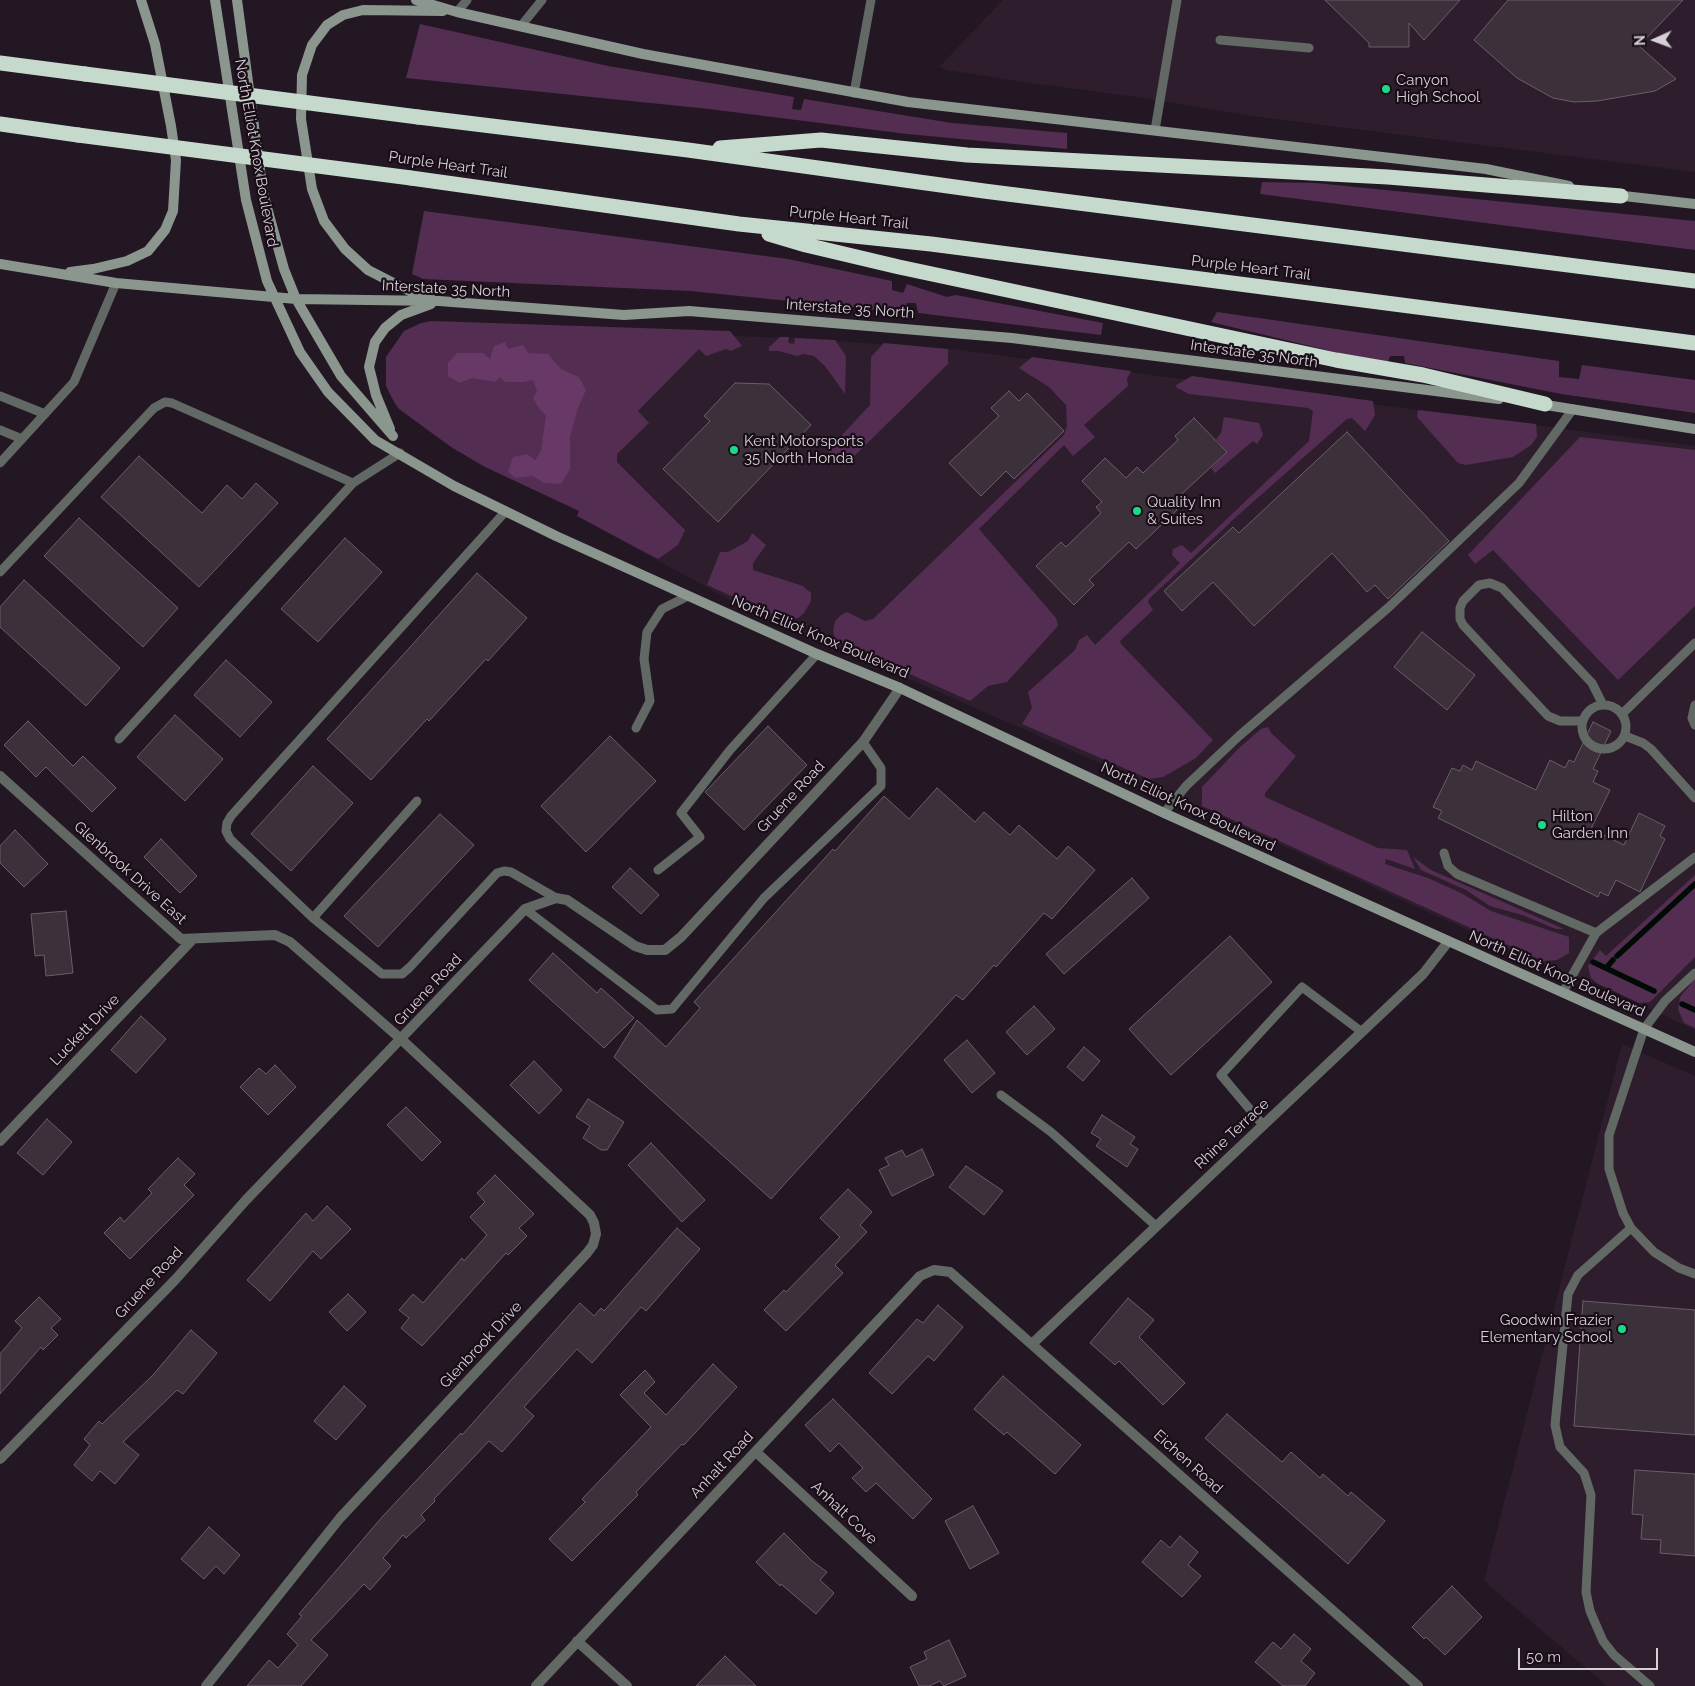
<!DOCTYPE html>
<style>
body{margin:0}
#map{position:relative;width:1695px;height:1686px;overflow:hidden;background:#221722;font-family:Raleway,sans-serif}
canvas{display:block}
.north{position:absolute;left:1630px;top:15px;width:50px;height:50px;-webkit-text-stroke:4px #190e18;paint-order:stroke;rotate:268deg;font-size:14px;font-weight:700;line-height:20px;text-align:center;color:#d7cfd6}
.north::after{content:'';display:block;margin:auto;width:18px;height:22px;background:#d7cfd6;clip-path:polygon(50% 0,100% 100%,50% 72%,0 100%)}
.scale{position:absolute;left:1518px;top:1648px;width:140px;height:22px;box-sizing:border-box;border:2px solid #d7cfd6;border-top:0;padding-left:6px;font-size:15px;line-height:18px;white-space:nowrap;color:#d7cfd6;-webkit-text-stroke:4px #190e18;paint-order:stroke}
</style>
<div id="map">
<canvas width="1695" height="1686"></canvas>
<div class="north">N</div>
<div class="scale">50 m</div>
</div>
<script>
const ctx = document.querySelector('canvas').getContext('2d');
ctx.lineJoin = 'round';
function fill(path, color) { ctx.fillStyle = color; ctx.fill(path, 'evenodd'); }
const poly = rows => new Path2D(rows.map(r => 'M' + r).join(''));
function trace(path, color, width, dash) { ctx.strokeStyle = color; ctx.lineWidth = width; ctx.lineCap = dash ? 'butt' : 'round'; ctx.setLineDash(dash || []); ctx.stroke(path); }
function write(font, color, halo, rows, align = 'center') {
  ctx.font = font + ' Raleway,sans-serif'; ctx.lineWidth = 4.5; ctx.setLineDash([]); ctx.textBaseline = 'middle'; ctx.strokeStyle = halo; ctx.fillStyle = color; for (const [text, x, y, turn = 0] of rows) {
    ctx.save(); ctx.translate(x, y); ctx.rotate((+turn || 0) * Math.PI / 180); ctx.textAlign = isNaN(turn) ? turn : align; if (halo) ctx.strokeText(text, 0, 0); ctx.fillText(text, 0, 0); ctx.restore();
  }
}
fill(poly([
 [1003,0,1695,0,1695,172,1260,117,1130,96,1023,82,946,70,939,67],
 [642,333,793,338,951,349,1695,446,1695,1030,1598,984,1555,970,1161,790,728,599,577,516],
 [1622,1044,1695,1076,1695,1686,1607,1686,1484,1581]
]), '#2e1e2d');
fill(poly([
 [420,24,608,66,794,97,792,109,801,110,804,99,952,123,1067,133,1067,149,907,134,709,109,406,78],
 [1262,182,1316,183,1695,221,1695,250,1260,194],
 [424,211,788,259,892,281,892,290,903,293,907,284,947,297,956,295,1103,323,1101,335,918,313,916,303,907,303,907,313,690,291,423,279,412,274],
 [1217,312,1559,361,1559,377,1579,379,1582,365,1695,380,1695,413,1561,394,1405,363,1404,356,1390,356,1388,362,1339,353,1211,322],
 [432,321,730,331,742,346,731,351,726,349,706,356,699,349,638,411,649,423,617,454,617,462,685,530,678,545,658,559,577,516,579,511,485,467,451,447,399,409,394,402,386,386,386,357,404,331,421,323],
 [780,337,789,337,788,343,794,344,795,338,835,340,846,356,845,394,825,366,814,356,804,354,797,356,779,351,769,351,769,347],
 [884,343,948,349,948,364,844,466,827,451,870,405,871,357],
 [1032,357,1131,371,1127,379,1128,386,1084,425,1095,437,1073,456,1064,445,979,529,1056,618,1058,626,1007,682,988,686,970,701,843,644,835,639,833,631,835,621,841,615,847,612,865,621,873,619,1064,435,1067,426,1066,405,1049,387,1019,368],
 [1192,376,1373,401,1375,415,1365,431,1352,418,1347,419,1236,517,1149,599,1148,602,1153,610,1120,641,1121,644,1213,740,1196,758,1163,777,1149,779,1022,724,1032,708,1028,692,1075,650,1079,640,1087,635,1095,645,1180,563,1172,555,1173,549,1182,545,1191,553,1309,441,1313,411,1308,408,1189,394,1177,388,1176,385],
 [1418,410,1536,424,1537,437,1531,445,1513,457,1466,465,1458,463,1417,417],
 [1224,417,1259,423,1263,435,1257,444,1253,441,1215,473,1211,468,1227,452,1216,439,1221,433],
 [1580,437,1695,450,1695,606,1618,680,1493,550,1475,564,1468,555],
 [752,533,766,545,753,563,753,570,803,586,811,593,811,601,804,613,798,618,787,619,774,615,707,585,720,552,728,552,748,541],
 [1268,727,1271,733,1296,756,1265,793,1265,797,1378,848,1407,850,1415,869,1386,859,1385,864,1428,878,1461,893,1491,911,1569,937,1569,953,1557,960,1543,961,1202,806,1202,787,1239,748,1261,729],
 [1413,857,1431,870,1564,929,1556,929,1522,915,1490,906,1466,890,1421,870],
 [1695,875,1695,957,1650,1002,1639,1003,1598,984,1591,978,1588,966,1600,950,1606,956],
 [1695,979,1695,1028,1684,1023,1678,1009,1680,997]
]), '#542d52');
fill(poly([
 [505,342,508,349,523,345,528,353,548,354,561,369,579,377,586,390,578,408,570,437,570,469,561,484,544,483,533,476,515,478,508,472,513,457,527,454,535,460,541,451,546,415,540,410,533,398,537,391,533,380,524,382,505,382,500,377,495,382,472,378,460,383,448,376,448,363,457,353,483,353,490,359,494,346]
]), '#683966');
trace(poly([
 [1617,956,1695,884],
 [1593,962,1654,991],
 [1606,968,1613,960],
 [1682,1004,1695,1010]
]), '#000b03', 5.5);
const building = poly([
 [1325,0,1460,0,1424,40,1409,23,1409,47,1369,47,1369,43,1325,0],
 [1508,0,1683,0,1639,46,1676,79,1655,91,1597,101,1574,102,1553,98,1517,78,1474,40,1508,0],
 [735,383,769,384,811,425,718,522,663,469,710,421,704,416,735,383],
 [1009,391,1019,401,1027,393,1064,431,1014,479,1006,471,981,496,949,463,999,416,991,408,1009,391],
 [1194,418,1227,452,1171,504,1177,510,1136,549,1129,542,1089,580,1094,585,1074,605,1036,566,1061,542,1066,547,1101,513,1096,507,1102,502,1082,481,1105,458,1126,478,1137,467,1143,473,1178,440,1175,436,1194,418],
 [1347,432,1449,541,1388,599,1375,585,1367,592,1332,553,1254,626,1213,582,1182,611,1164,591,1233,527,1239,533,1347,432],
 [139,456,202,513,227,485,242,499,256,483,278,503,199,587,101,497,139,456],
 [79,518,178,608,143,647,44,556,79,518],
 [345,538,382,572,318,642,281,609,345,538],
 [477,573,527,618,488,661,486,659,429,721,427,719,371,780,327,739,477,573],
 [24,580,120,668,86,706,0,627,0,607,24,580],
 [1422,632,1475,675,1447,710,1394,667,1422,632],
 [226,660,272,702,240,737,194,695,226,660],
 [175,715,223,759,185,801,137,757,175,715],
 [28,721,73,766,83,756,116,788,92,812,46,767,36,777,4,745,28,721],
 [1593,722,1611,731,1593,769,1598,771,1593,782,1610,790,1591,829,1624,845,1639,813,1665,826,1660,836,1665,839,1640,892,1616,880,1608,896,1600,892,1598,897,1438,818,1442,811,1433,807,1452,768,1460,771,1463,765,1472,770,1476,761,1536,790,1550,760,1565,768,1569,760,1574,762,1593,722],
 [768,726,807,765,744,830,705,792,768,726],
 [610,736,656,781,586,852,541,806,610,736],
 [313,766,353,803,291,871,251,834,313,766],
 [937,788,975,822,984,812,1010,835,1019,825,1057,859,1068,846,1095,870,1052,919,1044,913,996,967,994,965,963,1000,956,995,771,1199,614,1057,637,1020,666,1047,700,1008,694,1002,833,849,835,851,884,796,909,819,937,788],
 [440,814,474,845,378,947,344,916,440,814],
 [15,830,48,864,24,887,0,863,0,846,15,830],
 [161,839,197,876,180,893,144,857,161,839],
 [630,868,659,895,641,914,612,887,630,868],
 [1132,878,1149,898,1064,974,1046,954,1132,878],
 [66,911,73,973,46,976,44,955,35,956,31,914,66,911],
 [1230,936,1272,982,1171,1075,1129,1029,1230,936],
 [553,953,597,993,601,988,634,1018,604,1048,529,980,553,953],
 [1034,1006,1055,1029,1027,1055,1006,1032,1034,1006],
 [141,1016,166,1039,136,1073,111,1050,141,1016],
 [967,1040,995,1073,972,1093,944,1060,967,1040],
 [1084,1047,1100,1061,1083,1081,1067,1067,1084,1047],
 [534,1061,562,1090,539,1114,510,1085,534,1061],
 [275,1065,296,1087,268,1115,240,1087,259,1068,266,1074,275,1065],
 [588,1099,624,1122,607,1150,601,1150,583,1138,590,1126,576,1117,588,1099],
 [406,1107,441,1142,422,1161,387,1125,406,1107],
 [1102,1115,1135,1137,1130,1144,1138,1149,1127,1167,1096,1146,1101,1139,1091,1133,1102,1115],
 [47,1119,72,1142,43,1175,17,1153,47,1119],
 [651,1143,705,1200,682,1222,628,1165,651,1143],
 [922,1149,934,1175,892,1196,879,1170,889,1165,885,1158,902,1150,906,1157,922,1149],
 [178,1158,195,1174,184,1185,194,1195,130,1259,104,1233,120,1217,124,1222,152,1193,148,1189,178,1158],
 [966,1166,1003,1191,984,1215,949,1187,966,1166],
 [495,1175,534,1214,519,1228,527,1236,508,1255,506,1253,422,1346,401,1328,409,1318,399,1310,413,1294,423,1303,462,1258,464,1261,487,1235,470,1217,485,1202,477,1193,495,1175],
 [848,1189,872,1212,860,1225,867,1232,835,1265,843,1273,786,1331,764,1310,784,1290,786,1292,840,1237,820,1218,848,1189],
 [327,1206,351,1229,321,1259,313,1251,270,1301,247,1280,306,1213,313,1221,327,1206],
 [677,1228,700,1249,646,1311,641,1307,592,1363,577,1349,524,1407,534,1416,502,1452,489,1441,434,1499,435,1501,421,1515,425,1520,406,1538,403,1535,383,1558,391,1566,370,1590,364,1584,311,1640,328,1655,301,1686,247,1686,269,1660,278,1668,298,1645,287,1634,302,1616,299,1614,383,1516,461,1433,462,1435,580,1303,594,1316,601,1308,604,1311,677,1228],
 [348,1294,366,1312,347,1331,329,1312,348,1294],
 [39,1297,61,1319,51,1328,58,1335,43,1350,41,1347,0,1394,0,1354,22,1328,15,1321,39,1297],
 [1128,1298,1154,1320,1139,1337,1185,1383,1163,1405,1119,1361,1115,1365,1090,1343,1128,1298],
 [1583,1301,1695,1310,1695,1435,1574,1426,1583,1301],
 [938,1305,963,1327,934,1361,928,1356,892,1394,869,1373,917,1319,923,1323,938,1305],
 [191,1330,217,1353,183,1394,177,1390,123,1442,139,1455,115,1484,100,1471,92,1481,74,1465,90,1445,84,1439,99,1421,102,1424,153,1375,191,1330],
 [713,1364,737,1387,684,1445,682,1444,636,1492,638,1495,572,1561,549,1539,585,1502,582,1499,651,1427,620,1395,645,1370,655,1382,644,1393,666,1415,713,1364],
 [1003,1376,1081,1445,1055,1474,1007,1432,1004,1435,974,1409,1003,1376],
 [344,1386,366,1406,336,1440,314,1421,344,1386],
 [833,1399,932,1499,913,1519,876,1483,866,1492,852,1478,863,1468,839,1443,830,1452,805,1425,833,1399],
 [1227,1414,1282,1462,1291,1452,1320,1478,1323,1474,1348,1496,1351,1492,1385,1521,1348,1564,1205,1438,1227,1414],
 [1635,1470,1695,1474,1695,1556,1660,1553,1661,1540,1641,1539,1643,1515,1632,1514,1635,1470],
 [973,1506,999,1553,970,1569,945,1521,973,1506],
 [209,1527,240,1555,224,1574,216,1566,204,1579,181,1559,209,1527],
 [784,1533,812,1561,827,1572,820,1580,834,1593,816,1614,781,1584,780,1586,756,1562,784,1533],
 [1180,1536,1198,1552,1188,1565,1201,1576,1182,1597,1142,1562,1161,1540,1170,1548,1180,1536],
 [1452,1586,1482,1617,1445,1655,1426,1637,1424,1639,1412,1627,1452,1586],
 [1294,1634,1311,1649,1301,1661,1315,1673,1305,1686,1283,1686,1255,1662,1273,1642,1281,1649,1294,1634],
 [949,1640,966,1676,944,1686,940,1681,929,1686,919,1686,910,1667,927,1659,924,1652,949,1640],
 [725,1656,756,1686,696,1686,725,1656]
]);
fill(building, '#3c303b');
trace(building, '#6b5d6a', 1);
trace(poly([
 [457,12,467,0],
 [521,26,542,0],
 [1220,40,1309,48],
 [854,93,871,0],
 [1155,130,1177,0],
 [0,396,45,414],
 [0,430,22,439],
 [0,463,74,382,116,283],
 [505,512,231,816,227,823,226,831,230,839,313,918,382,974,402,974,410,967,497,873,504,871,511,872,556,898],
 [0,572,154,408,165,402,172,403,353,483],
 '1582 727a22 22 0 1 1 44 0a22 22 0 1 1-44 0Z',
 [1695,705,1692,718,1695,725],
 [1622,714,1695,643],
 [1581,721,1560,721,1548,716,1463,625,1460,619,1460,608,1463,601,1479,585,1490,583,1502,588,1592,683,1603,705],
 [636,728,650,701,644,659,647,632,662,609,688,596],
 [1625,736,1643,743,1651,749,1695,798],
 [119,739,353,483,400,453],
 [1164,813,1186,786,1239,736,1389,607,1519,483,1573,409],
 [1444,853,1448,866,1457,874,1596,933],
 [658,870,700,837,681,813,730,750,817,654],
 [525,909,657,1010,672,1009,764,898,881,786,881,768,863,742],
 [313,918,417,801],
 [1695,973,1665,1001,1644,1029,1609,1135,1609,1169,1623,1213,1631,1228,1654,1252,1679,1268,1695,1274],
 [1563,992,1596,933,1695,857],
 [1001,1095,1051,1132,1156,1226],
 [1263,1125,1221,1075,1302,987,1362,1032],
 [1631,1228,1578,1275,1568,1294,1555,1425,1560,1447,1584,1473,1591,1495,1586,1592,1590,1611,1603,1641,1614,1655,1650,1686]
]), '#626964', 9);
trace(poly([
 [0,776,181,939,275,935,290,942,402,1040,590,1215,594,1223,596,1234,593,1245,587,1253,340,1518,206,1686],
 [0,1141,193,939],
 [1032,1344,1423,974,1448,942],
 [756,1452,912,1596],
 [577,1641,627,1686],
 [536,1686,920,1276,934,1270,950,1272,1418,1686]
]), '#626964', 10);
trace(poly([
 [0,1459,175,1280,246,1200,525,909,556,898,567,900,635,946,647,950,665,950,681,937,863,742,900,688]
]), '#626964', 10);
trace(poly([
 [215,0,246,200,267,281,300,352,328,392,375,440,454,486,556,536,817,654,900,688,1164,813,1695,1052],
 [237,0,263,193,284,269,296,299,341,376,393,436],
 [416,0,457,12,643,54,908,102,1486,169,1569,186],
 [1615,195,1695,204],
 [0,264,116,283,296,299,439,301,624,315,689,311,1012,338,1499,399],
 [70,272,93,269,127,261,148,251,165,230,173,211,176,160,171,126,155,44,141,0],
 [431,299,403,288,368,270,345,249,324,221,312,189,301,119,302,75,312,45,327,25,343,15,363,10,443,11],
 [1540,404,1695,429],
 [390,429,376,395,369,367,375,342,385,328,401,315,431,304]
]), '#8a968e', 10);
trace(poly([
 [0,63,85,74],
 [418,117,688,150,984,191,1695,281],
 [0,124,78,135],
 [720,148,821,140,967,155,1388,177,1621,196],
 [411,178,739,224,931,244,1695,343],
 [769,234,806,245,899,267,1336,360,1423,375,1545,404]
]), '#c6d9cd', 15);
trace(poly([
 [85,74,418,117],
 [78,135,411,178]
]), '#c6d9cd', 15);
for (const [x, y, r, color] of [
 [1386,89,5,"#1cd988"],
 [734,450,5,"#1cd988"],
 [1137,511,5,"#1cd988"],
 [1542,825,5,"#1cd988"],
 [1622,1329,5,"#1cd988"]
]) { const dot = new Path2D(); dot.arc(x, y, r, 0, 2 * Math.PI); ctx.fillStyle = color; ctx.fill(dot); trace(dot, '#190e18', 2); }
write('15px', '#d7cfd6', '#190e18', [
 ["Canyon",1396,80],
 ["High School",1396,97],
 ["Kent Motorsports",744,441],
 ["35 North Honda",744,458],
 ["Quality Inn",1147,502],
 ["& Suites",1147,519],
 ["Hilton",1552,816],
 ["Garden Inn",1552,833],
 ["Goodwin Frazier",1612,1320,"right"],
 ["Elementary School",1612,1337,"right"]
], 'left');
write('15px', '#d7cfd6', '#190e18', [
 ["North Elliot Knox Boulevard",256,153,80],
 ["Purple Heart Trail",448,165,8],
 ["Purple Heart Trail",849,218,6],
 ["Purple Heart Trail",1251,268,7],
 ["Interstate 35 North",446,289,3],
 ["Interstate 35 North",850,309,4],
 ["Interstate 35 North",1254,354,8],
 ["North Elliot Knox Boulevard",820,637,23],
 ["Gruene Road",791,797,-47],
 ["North Elliot Knox Boulevard",1188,807,25],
 ["Glenbrook Drive East",130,873,42],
 ["North Elliot Knox Boulevard",1557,974,24],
 ["Gruene Road",428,990,-47],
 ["Luckett Drive",85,1030,-46],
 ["Rhine Terrace",1232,1134,-43],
 ["Gruene Road",149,1283,-47],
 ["Glenbrook Drive",481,1345,-47],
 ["Eichen Road",1188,1462,42],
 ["Anhalt Road",722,1465,-47],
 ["Anhalt Cove",844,1513,43]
]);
</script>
